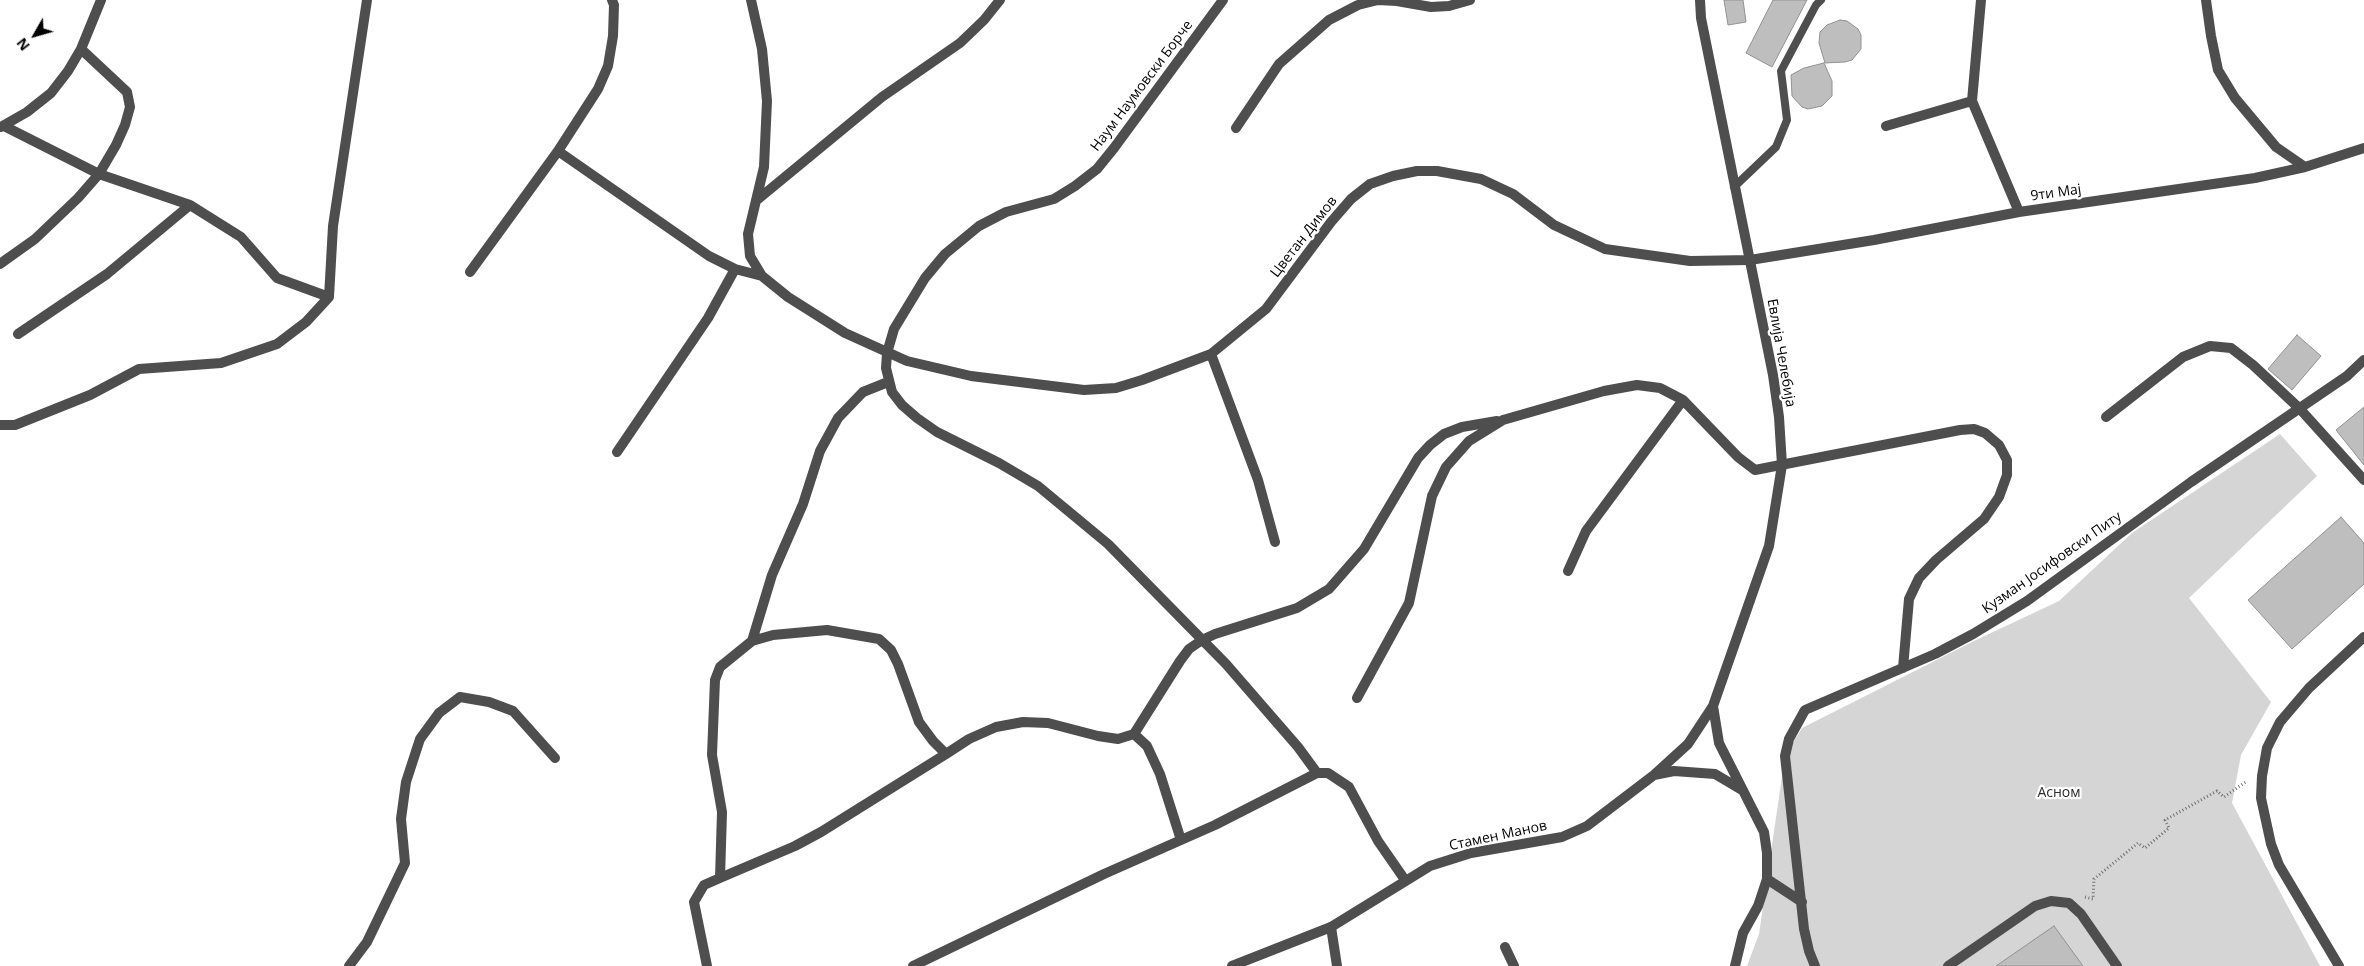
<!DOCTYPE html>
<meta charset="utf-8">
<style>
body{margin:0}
#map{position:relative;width:2364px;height:966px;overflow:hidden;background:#fff;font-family:"Open Sans",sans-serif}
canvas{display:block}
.north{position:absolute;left:10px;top:10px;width:50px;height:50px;-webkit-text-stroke:4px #fff;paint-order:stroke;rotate:232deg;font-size:14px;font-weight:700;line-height:20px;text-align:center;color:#000}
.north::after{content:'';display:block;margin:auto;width:18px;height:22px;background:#000;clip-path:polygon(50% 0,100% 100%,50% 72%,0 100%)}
</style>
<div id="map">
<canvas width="2364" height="966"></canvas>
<div class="north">N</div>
</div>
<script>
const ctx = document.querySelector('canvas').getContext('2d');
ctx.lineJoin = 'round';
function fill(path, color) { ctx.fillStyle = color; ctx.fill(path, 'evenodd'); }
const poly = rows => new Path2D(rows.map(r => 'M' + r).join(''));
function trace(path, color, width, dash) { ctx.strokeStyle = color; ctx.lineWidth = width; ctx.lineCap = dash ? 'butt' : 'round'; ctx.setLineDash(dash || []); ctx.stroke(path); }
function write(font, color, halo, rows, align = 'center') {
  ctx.font = font + ' "Open Sans",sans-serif'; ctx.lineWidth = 4.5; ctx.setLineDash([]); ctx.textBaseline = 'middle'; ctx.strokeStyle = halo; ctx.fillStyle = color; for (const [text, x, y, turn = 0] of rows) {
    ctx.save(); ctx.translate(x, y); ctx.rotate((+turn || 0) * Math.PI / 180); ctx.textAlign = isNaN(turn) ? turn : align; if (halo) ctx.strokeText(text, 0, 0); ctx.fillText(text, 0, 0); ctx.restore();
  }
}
fill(poly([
 [2280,434,2317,476,2189,598,2271,702,2241,755,2232,803,2320,966,1747,966,1759,934,1785,756,1802,728,1976,640,2059,601,2132,533]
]), '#d5d5d5');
const building = poly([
 [1724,0,1743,0,1746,22,1728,25,1724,0],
 [1773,0,1807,0,1772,67,1746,53,1773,0],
 [1840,20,1847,21,1858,29,1861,35,1861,49,1852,60,1845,62,1825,63,1819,43,1820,32,1827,25,1840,20],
 [1824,63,1832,81,1832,96,1822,106,1808,109,1802,107,1792,96,1791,75,1804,68,1824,63],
 [2297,335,2321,356,2292,390,2268,369,2297,335],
 [2364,407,2364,465,2336,430,2364,407],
 [2341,517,2364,543,2364,584,2292,649,2248,600,2341,517],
 [2054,926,2083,966,1996,966,2054,926]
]);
fill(building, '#bebebe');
trace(building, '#929292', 1);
trace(poly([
 [2085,897,2093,899,2094,879,2138,843,2145,848,2169,828,2165,820,2217,791,2224,797,2247,781]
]), '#707070', 3, [1, 2.5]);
trace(poly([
 [1734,187,1776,147,1787,120,1781,71,1816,5,1821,0]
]), '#4e4e4e', 8);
trace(poly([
 [751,0,762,49,767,101,764,167,748,234,750,256,762,276,788,297,845,333,907,361,971,376,1084,390,1116,388,1142,380,1211,354,1266,309,1331,222,1351,199,1370,184,1393,176,1417,171,1437,171,1481,179,1513,194,1554,225,1605,249,1690,261,1750,260,1874,240,2019,212,2255,178,2305,167,2364,148],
 [1223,0,1114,148,1097,169,1075,186,1054,199,1006,212,979,226,945,254,925,278,894,329,887,353,886,368,892,392,902,405,917,418,937,432,999,463,1038,486,1108,544,1226,664,1298,747,1317,773],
 [1981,0,1972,101,2019,212],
 [2206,0,2211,36,2218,70,2235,98,2276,147,2305,167],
 [4,126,99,174,190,205,107,274,18,334],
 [1886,126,1972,101],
 [1,127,27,112,51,93,68,71,81,49,101,0],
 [1236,128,1279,64,1329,20,1358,5,1378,0,1397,1,1431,7,1449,6,1470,0],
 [558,151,709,256,735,269,762,276],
 [757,200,882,97,960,43,984,20,1000,0],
 [0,264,35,239,78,198,99,174,116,145,125,125,130,107,127,92,81,49],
 [470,272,558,151,598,89,608,66,613,36,614,5,612,0],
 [329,297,333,226,367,0],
 [1211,354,1258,480,1275,542],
 [2106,417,2183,357,2210,346,2231,348,2253,365,2300,409,2364,480],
 [0,425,15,425,90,395,139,369,221,363,277,344,306,322,329,297,277,278,241,237,190,205],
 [617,452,708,318,735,269],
 [1568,571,1586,531,1683,400],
 [752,641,772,575,803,504,820,451,838,418,863,392,888,382],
 [1357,698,1409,603,1432,496,1446,467,1469,441,1503,420,1604,391,1637,385,1660,388,1683,400,1738,457,1755,470,1960,430,1974,429,1985,433,1999,445,2007,460,2007,475,1999,497,1984,519,1936,560,1919,578,1909,599,1903,668],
 [1181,840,1160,774,1147,746,1134,734,1180,661,1189,649,1202,640,1215,634,1297,608,1329,589,1364,549,1418,458,1430,445,1444,434,1462,427,1497,421],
 [720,878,795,846,821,832,946,754],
 [1767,879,1802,902],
 [1331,927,1337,966],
 [1505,947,1514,966],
 [349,966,367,942,405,863,401,819,406,782,420,739,439,713,460,697,489,702,513,711,555,758],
 [707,966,694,902,704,885,720,878,722,812,712,755,715,680,720,667,752,641,773,635,827,630,879,639,891,650,898,664,919,722,933,741,946,754,969,739,996,727,1023,722,1048,723,1098,736,1118,739,1134,734],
 [913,966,1104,874,1215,825,1317,773,1328,773,1349,787,1378,841,1405,880],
 [1815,966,1809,951,1804,929,1785,756,1789,739,1805,710,1935,654,1973,634,2027,601,2191,482,2347,376,2364,360],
 [1948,966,2035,906,2051,901,2069,903,2081,914,2117,966],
 [2339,966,2279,865,2271,844,2261,798,2262,776,2267,748,2280,722,2309,688,2364,637]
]), '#4e4e4e', 10);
trace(poly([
 [1713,706,1719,743,1764,832,1767,853,1767,879,1758,906,1743,933,1735,966],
 [1654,775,1674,771,1715,774,1742,790],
 [1232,966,1331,927,1430,866,1471,853,1562,837,1587,826,1654,775,1688,744,1713,706,1769,546,1782,465,1779,417,1773,375,1701,18,1700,0]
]), '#4e4e4e', 10);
write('14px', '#000', '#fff', [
 ["Наум Наумовски Борче",1142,86,-53],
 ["9ти Мај",2056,193,-8],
 ["Цветан Димов",1304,237,-52],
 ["Евлија Челебија",1781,353,80],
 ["Кузман Јосифовски Питу",2052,563,-35],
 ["Стамен Манов",1498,836,-12]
]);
write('14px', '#2c2c2c', '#fff', [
 ["Асном",2059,793]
]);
</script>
